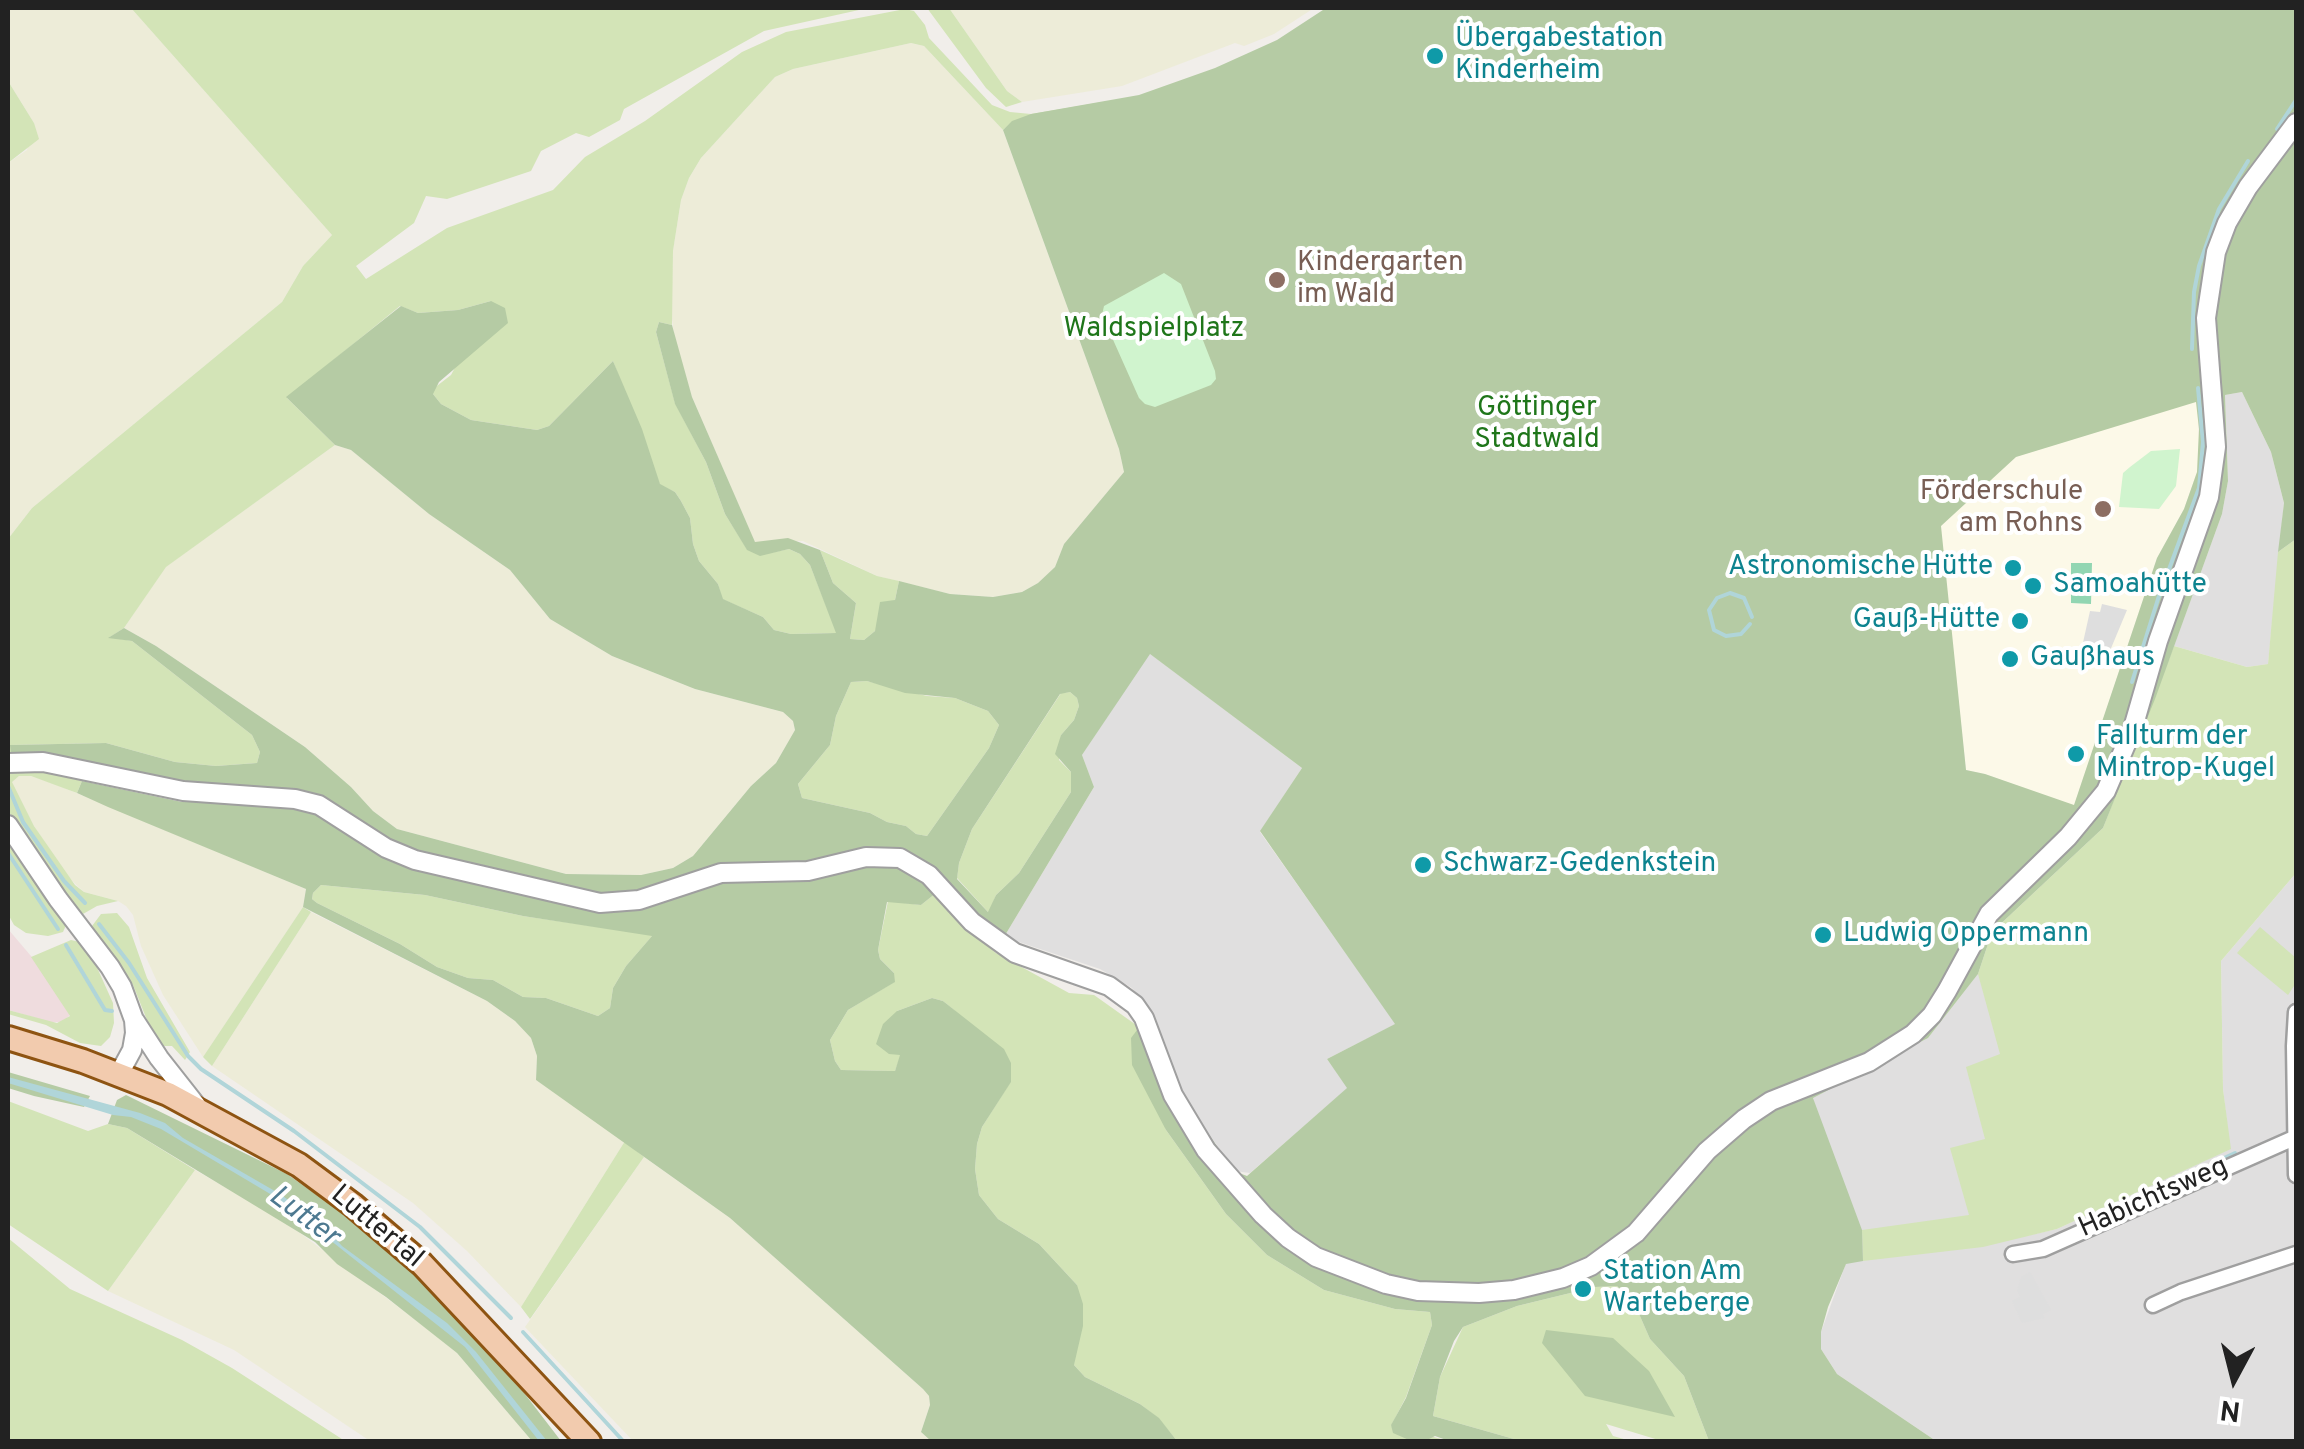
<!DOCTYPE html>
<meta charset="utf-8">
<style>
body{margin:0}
#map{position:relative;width:2304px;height:1449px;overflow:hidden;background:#f1eeea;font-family:Overpass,sans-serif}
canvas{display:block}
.frame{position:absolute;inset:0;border:10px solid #222;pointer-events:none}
.north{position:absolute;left:2184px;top:1329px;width:100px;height:100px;-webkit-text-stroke:8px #fff;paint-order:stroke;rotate:187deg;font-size:28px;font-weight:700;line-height:40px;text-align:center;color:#222}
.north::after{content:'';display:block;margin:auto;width:35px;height:45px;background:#222;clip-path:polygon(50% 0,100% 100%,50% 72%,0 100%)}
</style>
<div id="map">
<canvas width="2304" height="1449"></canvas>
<div class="frame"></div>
<div class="north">N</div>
</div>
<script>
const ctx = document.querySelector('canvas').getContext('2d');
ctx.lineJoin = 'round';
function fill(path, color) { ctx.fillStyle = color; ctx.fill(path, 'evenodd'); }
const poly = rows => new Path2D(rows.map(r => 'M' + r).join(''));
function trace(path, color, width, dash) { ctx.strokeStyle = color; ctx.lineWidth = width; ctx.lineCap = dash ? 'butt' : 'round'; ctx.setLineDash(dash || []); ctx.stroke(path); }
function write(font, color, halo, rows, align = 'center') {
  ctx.font = font + ' Overpass,sans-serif'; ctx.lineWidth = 8; ctx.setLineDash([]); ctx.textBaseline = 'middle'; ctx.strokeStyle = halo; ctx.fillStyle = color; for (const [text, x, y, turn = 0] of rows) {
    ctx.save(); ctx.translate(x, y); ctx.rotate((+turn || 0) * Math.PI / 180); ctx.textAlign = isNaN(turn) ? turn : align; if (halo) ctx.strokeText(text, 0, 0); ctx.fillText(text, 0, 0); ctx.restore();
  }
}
fill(poly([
 [2242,392,2271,452,2284,503,2268,664,2247,667,2174,646,2222,514,2228,481,2225,395],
 [1149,653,1302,768,1260,832,1396,1024,1327,1059,1348,1088,1250,1173,1234,1171,1186,1101,1150,1013,1132,988,1100,969,1004,937,1094,787,1082,755],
 [2296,873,2296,1441,1936,1441,1837,1374,1821,1349,1821,1332,1846,1263,1813,1097,1928,1038,1978,974,2017,985,2012,1239,2057,1229,2230,1149,2223,1089,2221,961]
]), '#e0dfdf');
fill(poly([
 [8,929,42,969,70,1015,63,1022,50,1022,8,1010]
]), '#efdcde');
fill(poly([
 [2197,401,2200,458,2197,472,2184,509,2157,558,2074,806,1985,774,1966,770,1940,526,2015,457]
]), '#fcf9e8');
fill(poly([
 [8,8,131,8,332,235,303,266,282,302,32,508,8,539,8,163,27,150,34,123,8,81],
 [949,8,1314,8,1274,34,1244,46,1235,43,1122,86,1022,102,1007,91],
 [911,43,924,46,1003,130,1119,449,1124,472,1064,544,1055,567,1038,583,1022,592,993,597,950,594,877,576,803,541,755,543,692,397,675,345,671,310,673,251,681,200,689,178,701,158,775,77,793,69],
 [335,445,351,450,429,514,510,570,550,619,612,656,695,689,783,712,793,721,795,730,776,763,751,786,693,856,673,868,641,875,566,874,397,829,373,811,351,787,305,747,156,646,124,628,165,567],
 [19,776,31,776,55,784,306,889,303,907,203,1057,163,995,141,946,133,915,126,906,118,901,84,892,66,875,34,826,11,782],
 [311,912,487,1001,515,1021,531,1038,537,1056,536,1080,625,1141,521,1307,467,1251,413,1203,212,1066],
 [644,1157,730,1218,923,1389,929,1396,930,1405,921,1432,931,1441,633,1441,525,1327],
 [195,1170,284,1221,429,1330,457,1353,532,1441,370,1441,234,1350,108,1291]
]), '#edecd8');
fill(poly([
 [131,8,868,8,764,31,624,109,620,120,589,137,576,133,541,151,531,171,447,199,426,196,414,223,356,266,366,279,447,228,553,190,585,157,645,121,742,52,786,32,905,9,914,11,925,25,929,38,992,105,1010,112,1031,114,1109,101,1012,122,1003,130,924,46,911,43,793,69,775,77,701,158,689,178,681,200,673,251,672,325,659,322,656,332,675,403,706,462,725,514,747,549,760,555,789,549,800,554,810,565,837,633,791,634,774,630,763,617,722,599,718,584,699,561,693,544,690,518,681,501,675,492,660,485,613,361,549,426,537,430,471,420,441,404,433,394,433,389,451,375,491,301,458,310,418,313,400,306,287,398,335,445,166,567,124,628,110,637,132,641,252,735,260,752,257,763,216,766,175,762,106,743,11,745,11,754,8,756,8,539,32,508,282,302,303,266,332,235],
 [927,8,949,8,1007,91,1022,102,1006,107,986,88],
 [8,81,34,123,39,139,8,163],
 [2296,539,2296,873,2221,961,2223,1089,2231,1149,2057,1229,1983,1247,1863,1261,1862,1230,1969,1215,1950,1148,1985,1139,1966,1067,2000,1054,1978,974,1992,932,2103,828,2174,646,2247,667,2268,664,2278,552],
 [820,550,877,576,899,581,895,600,875,631,864,640,850,639,856,603,833,583],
 [867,681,927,696,955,698,988,711,999,725,989,748,927,836,916,834,906,826,887,822,870,813,802,798,798,784,830,745,836,716,851,682],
 [1070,692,1077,698,1079,706,1074,720,1061,735,1059,760,1071,772,1071,792,1019,873,996,895,989,913,957,878,959,863,972,829,1061,693],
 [50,769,82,781,77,793,31,776,19,776,12,782,34,826,75,885,84,892,118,901,97,906,83,914,75,909,22,835,8,810,8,773],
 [8,837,67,923,63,932,48,936,26,933,14,925,8,914],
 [321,885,425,895,523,916,653,935,626,966,613,988,610,1008,598,1016,546,998,523,997,493,980,468,978,437,967,400,944,317,903,312,899,313,893],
 [936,893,960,922,996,953,1069,993,1094,995,1139,1027,1166,1130,1226,1214,1267,1255,1324,1290,1395,1309,1430,1312,1432,1325,1406,1397,1391,1426,1449,1441,1177,1441,1158,1418,1140,1404,1085,1377,1074,1365,1077,1285,1039,1244,998,1219,979,1195,975,1169,977,1144,982,1127,1011,1081,954,1010,943,1001,932,998,897,1011,901,1055,895,1071,841,1070,835,1061,830,1040,848,1010,894,982,894,973,880,959,878,950,888,901,921,905],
 [303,907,311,912,212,1066,203,1057],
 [117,913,129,927,147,978,190,1052,185,1060,172,1046,160,1046,155,1040,133,985,92,926,101,914],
 [2260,927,2296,958,2296,983,2288,995,2237,953],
 [71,940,84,943,90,952,113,1003,114,1023,110,1037,101,1046,80,1043,46,1025,8,1014,8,1010,57,1023,70,1016,31,957],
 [8,1101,88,1131,108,1124,127,1128,195,1170,108,1291,8,1224],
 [625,1141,644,1157,530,1319,521,1307],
 [8,1238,70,1289,182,1340,232,1368,345,1441,8,1441],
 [1617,1286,1636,1307,1650,1339,1684,1376,1709,1441,1662,1441,1606,1424,1613,1436,1631,1441,1521,1441,1433,1416,1440,1377,1463,1327,1517,1306,1595,1287]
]), '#d3e4b7');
fill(poly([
 [1326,8,2296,8,2296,539,2278,552,2284,503,2271,452,2242,392,2225,395,2228,481,2222,514,2155,699,2103,828,1992,932,1978,974,1928,1038,1813,1098,1862,1230,1863,1261,1846,1264,1828,1307,1821,1332,1821,1349,1837,1374,1936,1441,1709,1441,1684,1376,1650,1339,1636,1307,1617,1286,1595,1287,1517,1306,1463,1327,1454,1341,1440,1377,1433,1416,1521,1441,1449,1441,1435,1436,1427,1440,1409,1440,1393,1433,1391,1425,1406,1398,1432,1325,1430,1312,1395,1309,1324,1290,1267,1255,1226,1214,1166,1130,1132,1065,1131,1038,1150,1013,1186,1101,1234,1171,1247,1176,1347,1088,1327,1059,1395,1024,1260,831,1302,768,1150,654,1082,755,1094,787,1004,937,984,921,939,872,917,856,898,850,875,849,828,860,631,895,599,894,417,853,350,818,227,787,167,780,38,752,11,754,10,745,106,743,175,762,216,766,257,763,260,752,252,735,132,641,108,638,124,628,156,646,305,747,351,787,373,811,397,829,566,874,641,875,673,868,693,856,751,786,776,763,795,730,793,721,783,712,695,689,612,656,550,619,510,570,429,514,351,450,335,445,286,397,401,306,418,313,458,310,491,301,505,308,508,323,439,382,433,394,441,404,471,420,537,430,549,426,613,361,642,429,660,484,675,492,681,501,690,518,693,544,699,561,718,584,723,599,763,617,774,630,791,634,836,633,810,565,800,554,789,549,760,556,747,550,725,514,706,462,675,404,656,332,659,322,672,325,692,397,755,542,788,538,820,550,833,583,856,603,850,639,864,640,875,631,880,602,895,600,899,581,950,594,993,597,1022,592,1038,583,1055,567,1064,544,1124,472,1119,449,1003,130,1012,121,1031,114,1139,95,1215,68,1277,40],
 [2196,402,2199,429,2197,472,2184,509,2157,558,2074,805,1985,774,1966,770,1941,526,2016,457],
 [867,681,905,693,955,698,988,711,999,725,989,748,927,836,916,834,906,826,887,822,870,813,802,798,798,784,830,745,836,716,851,682],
 [1070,692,1077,698,1079,706,1074,720,1061,735,1055,754,1071,772,1071,792,1019,873,996,895,988,912,957,879,959,863,972,829,1060,694],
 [82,781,182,802,259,801,307,809,349,833,603,909,726,879,857,866,889,863,922,876,936,893,921,905,887,902,878,950,880,959,894,973,895,982,848,1010,830,1040,835,1061,841,1070,895,1071,900,1055,889,1054,876,1044,883,1024,897,1011,932,998,943,1001,1004,1049,1011,1063,1011,1082,982,1127,977,1144,975,1169,979,1195,998,1219,1039,1244,1077,1285,1083,1304,1083,1326,1074,1365,1085,1377,1140,1404,1159,1418,1177,1441,931,1441,921,1432,930,1405,929,1396,923,1389,730,1218,536,1080,537,1056,531,1038,515,1021,487,1001,303,907,306,889,108,807,77,793],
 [321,885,425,895,523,916,652,936,626,966,613,988,610,1008,598,1016,546,998,523,997,493,980,468,978,437,967,400,944,317,903,312,899,313,893],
 [8,1072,90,1096,84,1107,34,1096,8,1088],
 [126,1095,287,1174,361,1226,446,1304,498,1359,561,1441,532,1441,457,1353,386,1297,337,1264,315,1242,127,1128,108,1124,117,1100],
 [1546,1330,1613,1338,1649,1371,1675,1417,1585,1396,1542,1343]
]), '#b5cba4');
fill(poly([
 [1164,273,1181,284,1215,371,1216,379,1211,385,1155,407,1145,404,1139,398,1102,315,1104,306],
 [2180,449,2176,486,2159,509,2119,507,2123,473,2130,467,2151,451]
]), '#d0f4ce');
fill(poly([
 [2071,563,2092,563,2091,604,2071,603]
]), '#92d6b2');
fill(poly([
 [2102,604,2127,610,2104,665,2080,656,2090,611,2100,612],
 [2030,1272,2051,1310,2043,1314,2045,1318,2022,1323,2012,1301,2020,1297,2017,1291,2021,1277]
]), '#dedede');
fill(poly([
 [8,1077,140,1113,165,1123,183,1138,280,1194,325,1227,342,1246,447,1323,476,1352,547,1441,539,1441,465,1347,277,1198,161,1129,131,1117,113,1115,8,1083]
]), '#b0d5d9');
trace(poly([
 [2277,129,2296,100],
 [2192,349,2194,292,2199,266,2219,209,2248,161],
 [1750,624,1741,634,1726,636,1714,630,1709,610,1717,598,1730,593,1744,598,1752,617],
 [2132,682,2158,599,2199,488,2203,442,2198,388],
 [8,786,23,822,64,881,85,903],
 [8,853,58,929],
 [99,924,129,963,188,1056,201,1069,294,1131,420,1227,511,1318],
 [66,945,105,1010,112,1011],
 [2222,1159,2235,1153],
 [523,1332,624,1442]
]), '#b0d5d9', 4);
const minor = poly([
 [2296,1012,2294,1046,2296,1175],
 [2013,1254,2043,1249,2294,1138],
 [2153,1305,2181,1292,2296,1254]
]);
const tertiary = poly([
 [8,763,43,762,183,791,295,799,319,805,386,848,415,860,600,903,639,900,721,873,808,871,866,857,900,858,929,875,972,922,1015,953,1109,986,1135,1005,1144,1018,1173,1095,1206,1150,1263,1215,1288,1238,1316,1257,1386,1284,1418,1291,1479,1293,1514,1290,1563,1278,1591,1266,1636,1233,1707,1151,1744,1119,1771,1101,1869,1062,1913,1034,1932,1015,1947,991,1989,914,2068,837,2106,791,2133,728,2158,641,2209,497,2216,447,2206,318,2216,252,2227,223,2248,187,2296,123],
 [8,825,58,899,110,967,122,987,134,1020,135,1033,132,1050,119,1074],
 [135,1021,159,1058,196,1105]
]);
const primary = poly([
 [8,1038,83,1061,168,1094,299,1165,353,1205,422,1264,589,1442]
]);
trace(minor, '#9f9f9f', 19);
trace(tertiary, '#9f9f9f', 22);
trace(primary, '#8e5412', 28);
trace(minor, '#fff', 14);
trace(tertiary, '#fff', 18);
trace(primary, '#f2cbae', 22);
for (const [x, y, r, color] of [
 [1435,56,10,"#0f9aa8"],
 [1277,280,10,"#8d6e63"],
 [2103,509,10,"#8d6e63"],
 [2013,568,10,"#0f9aa8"],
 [2033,586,10,"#0f9aa8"],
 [2020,621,10,"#0f9aa8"],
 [2010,659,10,"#0f9aa8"],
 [2076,754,10,"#0f9aa8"],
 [1423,865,10,"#0f9aa8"],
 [1823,935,10,"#0f9aa8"],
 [1583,1289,10,"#0f9aa8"]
]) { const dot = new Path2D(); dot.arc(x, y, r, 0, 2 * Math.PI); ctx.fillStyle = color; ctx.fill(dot); trace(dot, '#fff', 4); }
write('28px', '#0d838f', '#fff', [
 ["Übergabestation",1455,40],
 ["Kinderheim",1455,72],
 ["Astronomische Hütte",1993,568,"right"],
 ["Samoahütte",2053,586],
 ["Gauß-Hütte",2000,621,"right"],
 ["Gaußhaus",2030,659],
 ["Fallturm der",2096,738],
 ["Mintrop-Kugel",2096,770],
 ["Schwarz-Gedenkstein",1443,865],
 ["Ludwig Oppermann",1843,935],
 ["Station Am",1603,1273],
 ["Warteberge",1603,1305]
], 'left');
write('28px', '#785e54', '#fff', [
 ["Kindergarten",1297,264],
 ["im Wald",1297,296],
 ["Förderschule",2083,493,"right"],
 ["am Rohns",2083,525,"right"]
], 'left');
write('28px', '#1f761a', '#fff', [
 ["Waldspielplatz",1154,330],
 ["Göttinger",1537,409],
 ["Stadtwald",1537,441]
]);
write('28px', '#222', '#fff', [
 ["Habichtsweg",2154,1199,-24],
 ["Luttertal",376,1228,40]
]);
write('italic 30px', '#4d7990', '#fff', [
 ["Lutter",303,1218,37]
]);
</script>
